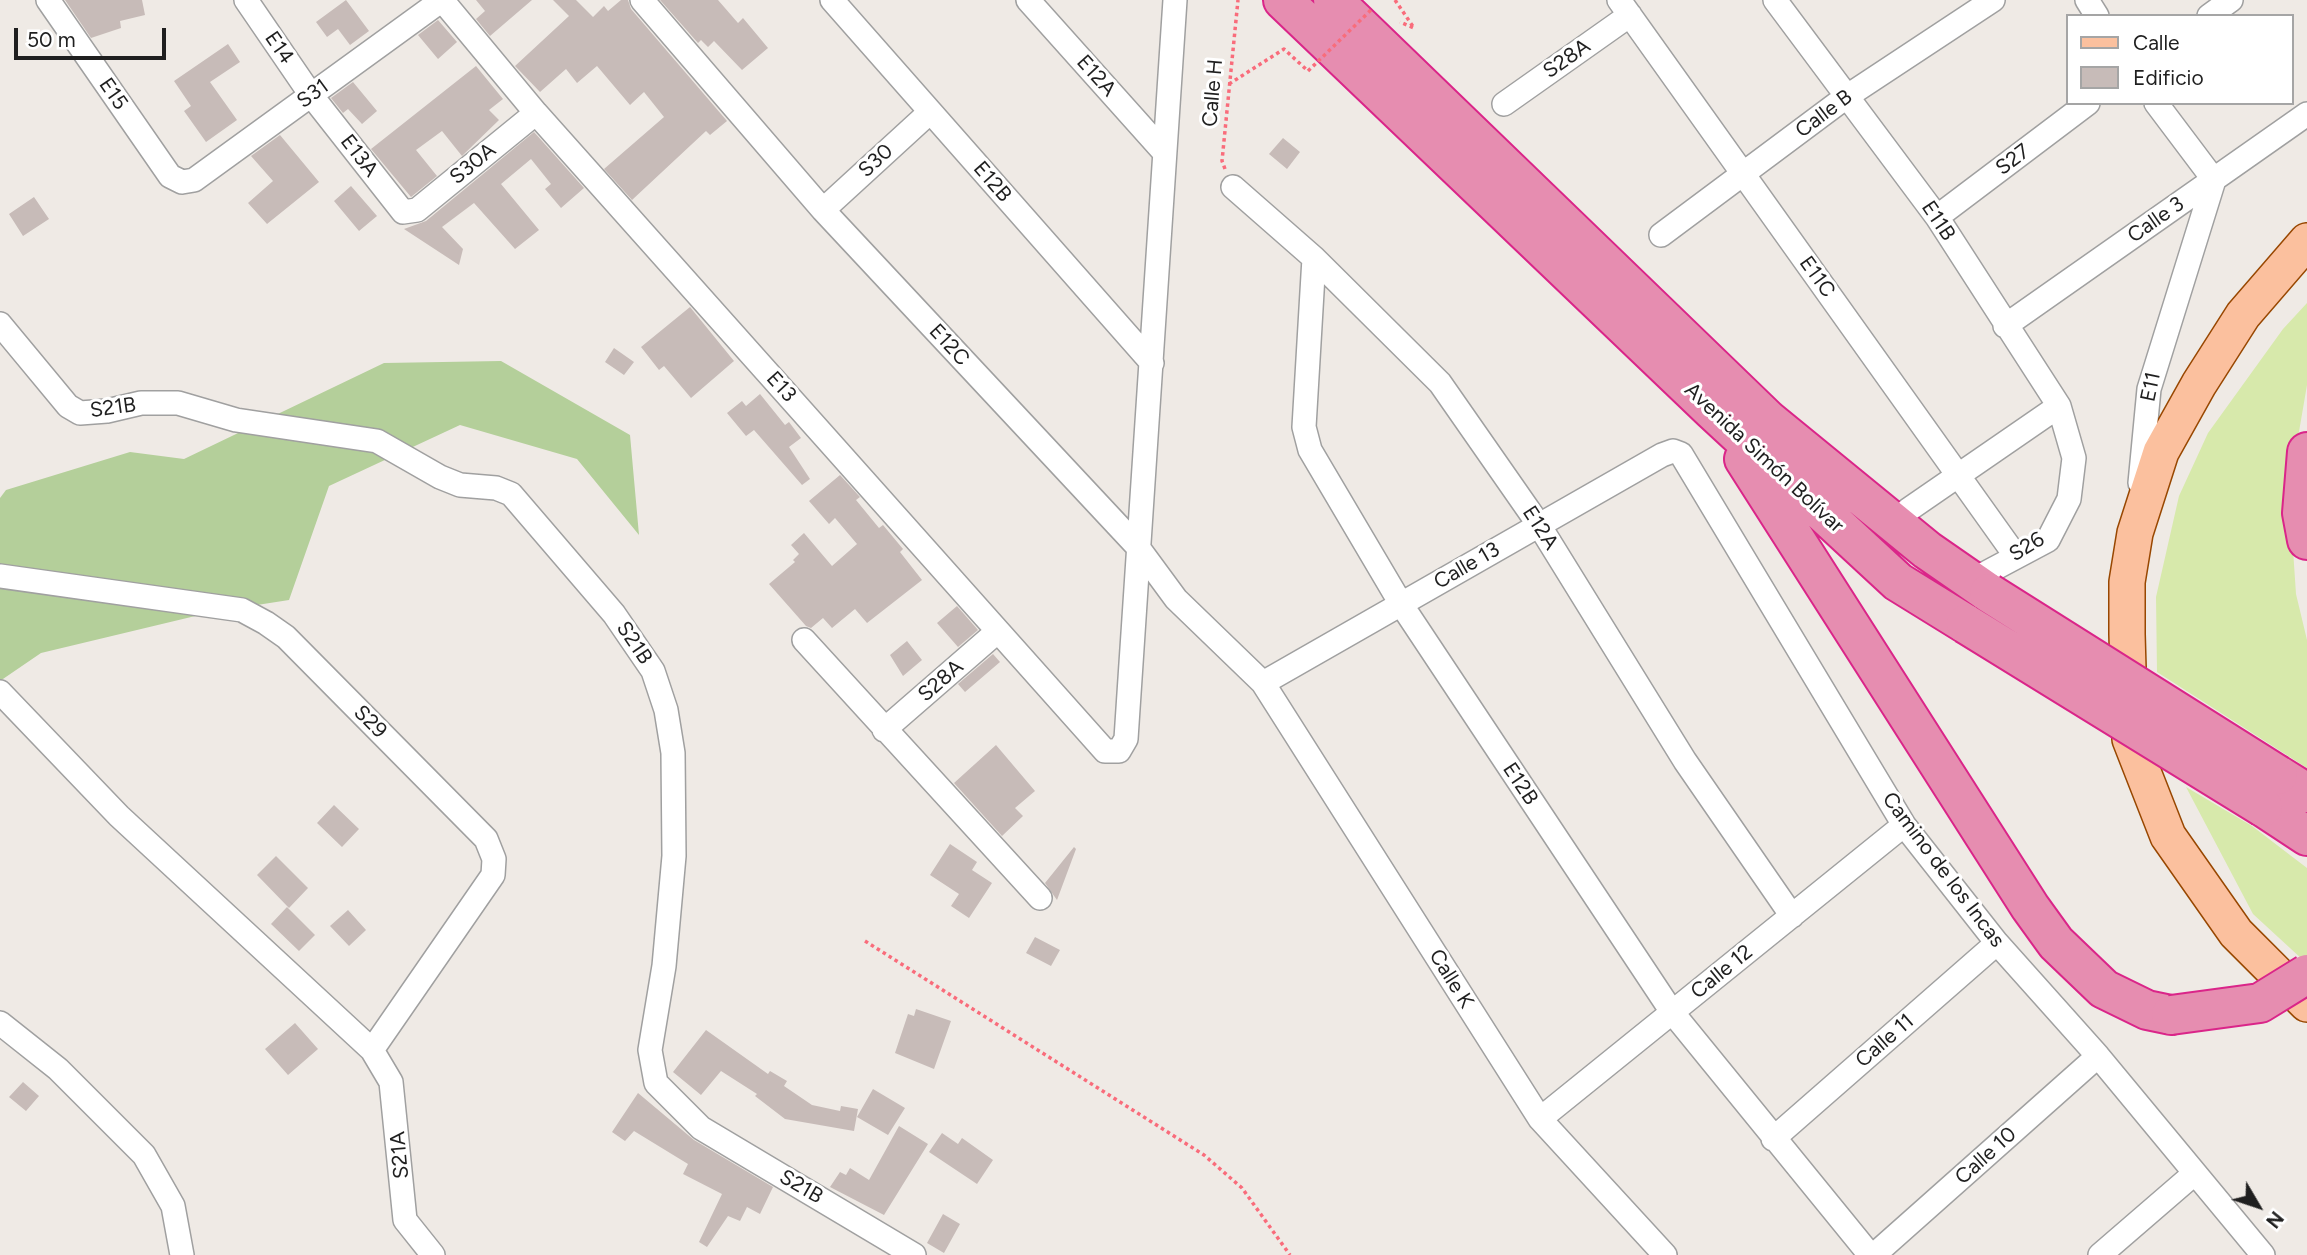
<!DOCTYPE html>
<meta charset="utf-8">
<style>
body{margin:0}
#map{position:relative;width:2307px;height:1255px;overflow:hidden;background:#efeae5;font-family:Figtree,sans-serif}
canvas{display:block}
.legend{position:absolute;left:2066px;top:14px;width:228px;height:91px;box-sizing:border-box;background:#fff;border:2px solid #a5a5a5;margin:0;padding:9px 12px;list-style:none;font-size:21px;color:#1f1f1f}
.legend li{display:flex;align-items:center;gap:14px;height:35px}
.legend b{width:35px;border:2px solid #a5a5a5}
.north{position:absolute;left:2223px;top:1171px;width:70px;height:70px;-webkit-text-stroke:5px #fff;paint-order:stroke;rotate:129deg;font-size:19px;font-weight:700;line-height:28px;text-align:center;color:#1f1f1f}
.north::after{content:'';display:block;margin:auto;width:24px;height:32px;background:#1f1f1f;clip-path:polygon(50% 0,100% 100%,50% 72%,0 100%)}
.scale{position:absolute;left:14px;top:28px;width:152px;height:32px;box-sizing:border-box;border:4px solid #1f1f1f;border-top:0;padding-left:9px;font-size:21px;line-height:24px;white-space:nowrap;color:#1f1f1f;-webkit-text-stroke:5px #fff;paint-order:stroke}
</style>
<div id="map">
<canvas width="2307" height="1255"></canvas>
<ul class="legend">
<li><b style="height:9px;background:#fbc09e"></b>Calle</li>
<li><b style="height:19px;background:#c7bbb8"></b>Edificio</li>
</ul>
<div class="north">N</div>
<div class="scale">50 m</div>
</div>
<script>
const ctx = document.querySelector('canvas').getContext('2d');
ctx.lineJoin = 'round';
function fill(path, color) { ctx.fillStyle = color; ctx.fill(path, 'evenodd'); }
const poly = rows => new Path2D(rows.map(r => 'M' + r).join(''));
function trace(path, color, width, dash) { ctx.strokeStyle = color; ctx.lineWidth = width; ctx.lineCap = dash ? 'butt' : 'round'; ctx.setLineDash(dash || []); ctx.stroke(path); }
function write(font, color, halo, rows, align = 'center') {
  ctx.font = font + ' Figtree,sans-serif'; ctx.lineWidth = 6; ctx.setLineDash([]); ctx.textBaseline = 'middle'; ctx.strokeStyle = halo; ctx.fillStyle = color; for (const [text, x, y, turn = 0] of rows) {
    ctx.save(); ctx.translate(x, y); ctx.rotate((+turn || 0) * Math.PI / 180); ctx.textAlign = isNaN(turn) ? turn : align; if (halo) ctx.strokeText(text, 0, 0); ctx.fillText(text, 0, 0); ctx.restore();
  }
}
fill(poly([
 [2307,303,2307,385,2289,490,2296,594,2307,640,2307,768,2157,672,2156,597,2179,496,2208,433,2283,329],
 [2186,787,2252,826,2307,868,2307,956,2303,960,2253,914]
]), '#d7e9ab');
fill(poly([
 [501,361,630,435,639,535,577,459,460,425,329,486,289,600,212,612,41,653,0,681,0,498,6,490,130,452,184,459,384,363]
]), '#b4cf9a');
fill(poly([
 [65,0,142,0,145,15,120,21,121,28,91,38],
 [346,0,369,31,350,45,338,29,327,37,316,22],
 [476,0,532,0,490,36,476,19,485,11],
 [553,0,576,0,593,17,604,6,608,11,621,0,628,0,631,9,727,121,710,135,706,131,632,200,604,169,664,117,644,92,630,105,597,66,577,83,566,69,540,92,515,66,569,16],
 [660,0,718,0,738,23,743,18,768,48,742,70,714,41,708,47,701,40,698,43],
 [438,20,457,42,438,59,418,35],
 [228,44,240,62,210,82,237,120,206,142,184,111,191,106,174,81],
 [476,66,503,99,489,110,499,120,462,156,442,131,416,150,437,176,411,197,371,149],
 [353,82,377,111,362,124,348,109,343,113,331,98],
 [534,132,584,188,561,208,545,189,551,184,531,159,501,184,539,230,515,249,474,203,442,227,463,249,459,265,404,229,426,221],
 [280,135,319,182,267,224,248,203,273,181,251,156],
 [1283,138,1300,152,1287,169,1269,154],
 [351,186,377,216,359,231,334,201],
 [34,197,49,219,23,236,9,214],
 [690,307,734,361,691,398,664,366,659,370,641,347],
 [614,348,634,362,624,375,605,362],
 [760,394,785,425,789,422,801,438,789,447,810,479,802,485,754,430,746,436,727,413,742,401,746,406],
 [840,475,860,497,856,500,879,528,883,525,903,549,900,552,922,580,867,623,855,609,832,628,823,618,811,628,806,626,769,584,795,562,793,560,799,554,791,545,804,533,832,566,857,544,835,518,829,524,809,501],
 [957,606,978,630,958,647,937,623],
 [907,641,922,660,903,676,890,655],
 [993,654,1000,662,965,692,958,684],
 [996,745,1035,791,1015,808,1023,816,1002,836,954,783],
 [334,805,359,829,342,847,317,823],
 [950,844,977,862,972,870,992,883,969,918,951,906,959,894,930,875],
 [1074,847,1076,849,1057,900,1045,883],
 [276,856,308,888,289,908,257,875],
 [287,907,315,935,299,951,271,924],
 [348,910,366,930,349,946,330,926],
 [1035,937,1060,950,1051,966,1026,953],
 [916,1009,951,1021,934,1069,895,1053,908,1014,914,1016],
 [295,1023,318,1049,288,1075,265,1049],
 [706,1030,768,1074,770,1071,787,1081,784,1086,812,1105,840,1111,841,1106,858,1109,854,1131,785,1119,755,1096,757,1094,721,1071,701,1095,673,1072],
 [23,1082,39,1096,26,1111,9,1097],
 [873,1089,905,1108,888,1135,857,1117],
 [638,1093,694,1140,773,1187,760,1214,747,1207,740,1221,728,1216,707,1247,699,1242,722,1194,683,1174,688,1164,634,1131,625,1141,612,1132],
 [899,1126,928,1144,884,1215,830,1187,840,1172,846,1175,850,1168,869,1180],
 [942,1133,958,1144,962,1138,993,1160,977,1184,929,1152],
 [943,1214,960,1224,944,1253,927,1243]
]), '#c7bbb8');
const street = poly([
 [48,0,170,176,182,182,194,180,442,0],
 [246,0,311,95,403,212,417,210,536,113],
 [442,0,536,113,1105,751,1119,751,1126,739,1175,0],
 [642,0,823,210,1137,546,1176,599,1263,683,1540,1119,1665,1255],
 [832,0,1152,363],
 [1028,0,1164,152],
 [1619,0,2015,555],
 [1775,0,1937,217,2059,406,2074,458,2069,499,2048,540,1971,581],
 [2087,0,2097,16],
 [2209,16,2231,0],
 [1504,104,1630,15],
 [1233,187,1314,258,1440,383,1539,525,1685,761,1792,916],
 [823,210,930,112],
 [1937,217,2088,103],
 [1661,235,1846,97,1993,0],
 [1314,258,1304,427,1310,450,1401,604,1672,1012,1870,1255],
 [0,324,68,406,80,413,107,411,141,403,178,403,236,420,377,441,440,477,460,485,496,488,511,494,614,614,653,671,666,710,673,753,674,856,664,966,650,1050,656,1083,701,1128,914,1255],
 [2005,326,2307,114],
 [2140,483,2149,389,2214,180,2156,103],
 [1908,510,2059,406],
 [0,576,242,610,266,623,286,637,486,839,494,859,493,875,372,1050],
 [804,640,1040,898],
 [1263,683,1662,455,1673,451,1681,454,1904,825,1997,943,2098,1056,2263,1255],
 [0,692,119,816,372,1050,391,1082,405,1220,433,1255],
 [884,730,998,631],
 [0,1023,58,1069,144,1155,173,1206,182,1255],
 [1540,1119,1904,825],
 [1773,1139,1997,943],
 [1874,1255,2098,1056],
 [2100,1255,2195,1173]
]);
const primary = poly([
 [2307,241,2243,315,2199,384,2161,452,2135,533,2127,582,2127,634,2130,739,2168,836,2236,933,2307,1004]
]);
const highway = poly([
 [1283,0,1712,410,1898,582,1966,624],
 [1333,0,1768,420,1927,550,1989,593],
 [2307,452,2302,513,2307,540],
 [1744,459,2030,907,2056,943,2104,989,2147,1010,2171,1015],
 [2278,775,2307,793],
 [2263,807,2307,836]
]);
trace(street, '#a0a0a0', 26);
trace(primary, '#984701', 38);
trace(highway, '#da2589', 42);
trace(poly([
 [1395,0,1414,28,1400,22],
 [1229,84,1284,49,1308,71],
 [1225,169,1222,161,1238,0],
 [865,941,1204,1155,1242,1188,1290,1255]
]), '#f96c7b', 3.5, [3.5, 3.5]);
trace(street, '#fff', 23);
trace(primary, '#fbc09e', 35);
trace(highway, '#e68db0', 38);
const highwayBridge = poly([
 [1989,593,2278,775],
 [1966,624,2263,807],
 [2171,1015,2260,1003,2307,974]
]);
trace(highwayBridge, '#da2589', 42, []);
trace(poly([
 [1308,71,1372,9]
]), '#f96c7b', 3.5, [3.5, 3.5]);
trace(highwayBridge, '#e68db0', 38);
write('21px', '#1f1f1f', '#fff', [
 ["E14",279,48,55],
 ["S28A",1567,59,-35],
 ["E12A",1096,76,48],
 ["Calle H",1213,93,-85],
 ["E15",113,94,55],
 ["S31",313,94,-36],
 ["Calle B",1824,114,-37],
 ["E13A",359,156,52],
 ["S27",2013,160,-37],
 ["S30",876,161,-43],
 ["S30A",473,164,-39],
 ["E12B",992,182,49],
 ["Calle 3",2156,220,-35],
 ["E11B",1938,221,56],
 ["E11C",1817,277,54],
 ["E12C",949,345,47],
 ["E13",781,387,48],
 ["E11",2151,387,-78],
 ["S21B",113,408,-8],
 ["Avenida Simón Bolívar",1764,458,43],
 ["E12A",1540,528,57],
 ["S26",2027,547,-31],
 ["Calle 13",1467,566,-30],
 ["S21B",634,643,56],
 ["S28A",941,681,-41],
 ["S29",370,722,45],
 ["E12B",1520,784,56],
 ["Camino de los Incas",1943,870,53],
 ["Calle 12",1722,972,-39],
 ["Calle K",1451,979,58],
 ["Calle 11",1885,1041,-41],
 ["S21A",400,1155,-95],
 ["Calle 10",1986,1156,-42],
 ["S21B",801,1187,30]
]);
</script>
